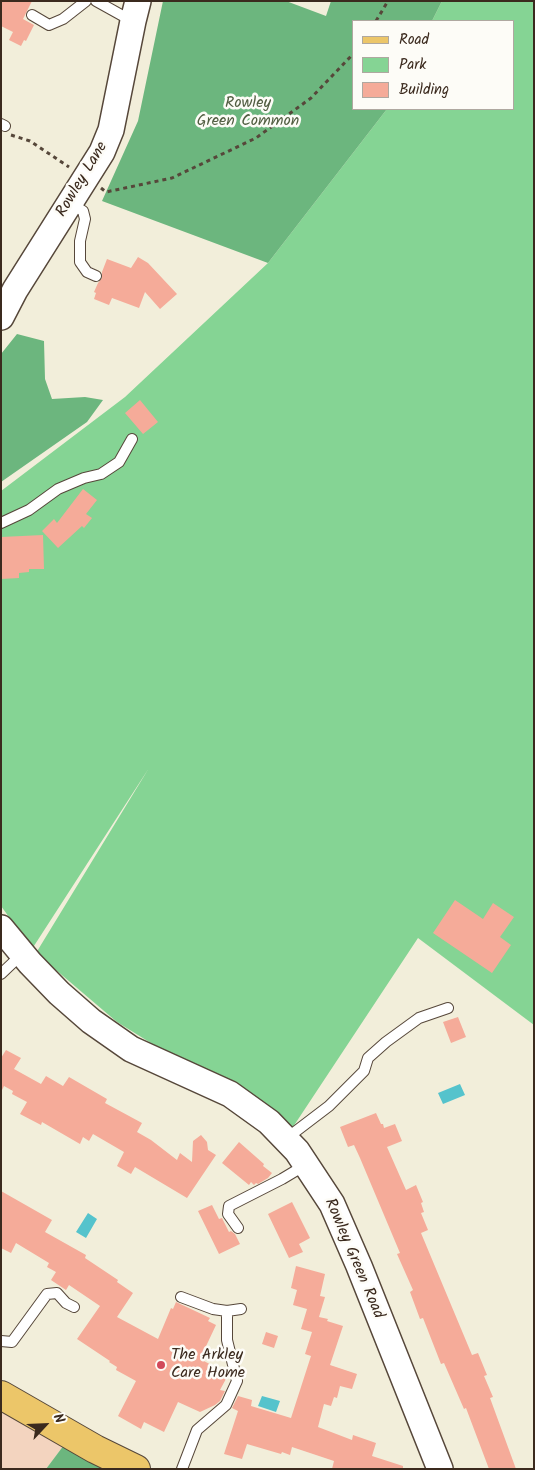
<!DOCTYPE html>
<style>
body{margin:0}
#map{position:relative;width:535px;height:1470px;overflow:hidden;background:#f2eeda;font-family:Kalam,sans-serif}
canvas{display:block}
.frame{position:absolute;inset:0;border:2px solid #3b2a1e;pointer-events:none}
.legend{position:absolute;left:352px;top:20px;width:162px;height:90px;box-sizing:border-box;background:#fdfcf7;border:1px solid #afa8a0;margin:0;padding:6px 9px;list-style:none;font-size:15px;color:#3b2a1e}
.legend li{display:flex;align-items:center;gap:10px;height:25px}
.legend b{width:25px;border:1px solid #afa8a0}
.north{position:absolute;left:20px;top:1400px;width:50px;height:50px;-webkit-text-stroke:4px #fdfcf7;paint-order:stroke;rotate:65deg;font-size:14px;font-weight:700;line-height:20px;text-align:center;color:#3b2a1e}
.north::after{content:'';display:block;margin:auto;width:18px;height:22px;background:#3b2a1e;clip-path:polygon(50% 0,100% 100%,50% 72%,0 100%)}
</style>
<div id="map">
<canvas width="535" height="1470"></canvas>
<div class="frame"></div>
<ul class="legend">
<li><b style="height:6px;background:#ecc669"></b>Road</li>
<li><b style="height:14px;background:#85d494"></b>Park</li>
<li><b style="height:14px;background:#f5ab99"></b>Building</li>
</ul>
<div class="north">N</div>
</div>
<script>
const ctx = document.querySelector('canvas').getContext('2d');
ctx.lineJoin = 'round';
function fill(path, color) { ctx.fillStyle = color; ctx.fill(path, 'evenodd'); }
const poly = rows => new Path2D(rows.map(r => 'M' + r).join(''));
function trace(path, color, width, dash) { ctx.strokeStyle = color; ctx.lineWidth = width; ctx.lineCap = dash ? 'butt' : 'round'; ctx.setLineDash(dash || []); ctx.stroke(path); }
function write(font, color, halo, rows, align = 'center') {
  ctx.font = font + ' Kalam,sans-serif'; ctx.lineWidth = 5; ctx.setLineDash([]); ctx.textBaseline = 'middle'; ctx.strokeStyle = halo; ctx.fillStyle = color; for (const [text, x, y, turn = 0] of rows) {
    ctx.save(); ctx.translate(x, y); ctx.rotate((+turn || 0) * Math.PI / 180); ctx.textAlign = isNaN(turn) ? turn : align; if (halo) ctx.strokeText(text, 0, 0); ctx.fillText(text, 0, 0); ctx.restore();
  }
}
fill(poly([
 [1,1405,67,1441,46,1469,1,1469]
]), '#f3d4bf');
fill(poly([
 [442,1,534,1,534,1025,418,938,291,1130,117,1022,36,953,149,768,32,949,1,906,1,491,125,397,268,263,387,109,514,109,514,21,432,21]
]), '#85d494');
fill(poly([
 [163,1,286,1,326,16,331,1,442,1,432,21,354,21,354,109,387,109,268,263,102,201,138,121],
 [17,334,44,341,45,379,52,399,85,397,103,400,87,422,1,482,1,354],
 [67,1441,118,1469,46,1469]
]), '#6cb67e');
fill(poly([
 [460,1084,465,1095,443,1104,438,1093],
 [88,1213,97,1219,86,1238,76,1232],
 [262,1396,280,1401,276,1412,258,1406]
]), '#55c3cc');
fill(poly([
 [1,1,32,1,23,19,34,25,26,41,24,40,21,46,9,40,13,32,1,26],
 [138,257,148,263,177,294,160,309,145,292,139,308,112,298,109,305,94,299,96,293,94,292,98,283,102,278,102,272,107,259,131,268],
 [140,400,158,422,143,434,125,413],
 [83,489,97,500,86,514,92,518,84,528,82,526,58,548,42,531,54,519,57,523],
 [43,535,44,569,29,569,29,572,19,573,19,578,1,579,1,537],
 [455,900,483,919,493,903,514,917,500,937,511,945,492,973,433,933],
 [458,1017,466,1037,451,1043,443,1022],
 [6,1050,21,1058,14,1069,41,1084,46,1076,63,1086,69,1077,107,1099,105,1103,142,1123,137,1132,151,1140,177,1160,180,1153,192,1162,193,1141,201,1135,207,1142,208,1150,216,1155,187,1198,135,1167,131,1174,117,1166,124,1152,93,1134,89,1141,83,1137,80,1144,42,1122,41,1125,20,1114,27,1102,12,1094,13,1091,4,1086,1,1092,1,1058],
 [376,1113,381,1124,383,1124,384,1128,395,1124,402,1141,387,1147,406,1190,416,1185,423,1202,421,1203,424,1212,421,1213,428,1230,421,1233,472,1355,478,1353,487,1375,484,1376,493,1397,490,1398,516,1469,489,1469,466,1408,464,1409,444,1363,441,1364,423,1318,420,1319,410,1292,413,1290,397,1254,400,1253,360,1158,354,1145,348,1147,340,1127],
 [239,1142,264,1164,263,1166,272,1173,268,1178,258,1184,256,1183,254,1185,251,1182,249,1185,222,1163],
 [1,1191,52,1220,45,1232,86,1255,85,1258,118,1280,117,1282,133,1293,117,1317,158,1339,171,1308,173,1309,176,1302,210,1318,208,1321,216,1325,200,1359,221,1370,219,1374,227,1377,220,1390,225,1391,220,1401,215,1405,200,1412,178,1402,164,1432,144,1422,141,1429,118,1416,136,1381,116,1370,117,1367,109,1362,110,1361,77,1339,100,1306,69,1285,66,1290,51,1280,56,1272,47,1267,49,1263,16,1243,11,1253,1,1248],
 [292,1202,310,1238,299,1244,303,1252,289,1258,268,1214],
 [212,1205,219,1219,222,1218,229,1232,231,1231,235,1234,240,1244,219,1254,198,1211],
 [296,1266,325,1274,320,1296,325,1297,319,1317,328,1319,327,1321,343,1326,330,1365,357,1374,352,1389,340,1386,337,1398,334,1397,331,1406,324,1404,318,1427,352,1440,353,1435,376,1443,372,1456,403,1466,403,1469,332,1469,334,1461,292,1447,290,1455,282,1452,281,1454,247,1444,242,1459,224,1454,238,1411,232,1408,238,1396,252,1400,251,1406,291,1418,311,1356,305,1354,312,1332,301,1329,307,1309,293,1305,297,1290,291,1288],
 [266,1332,278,1336,274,1348,262,1344]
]), '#f5ab99');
const service = poly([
 [96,1,132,21],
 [32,15,49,25,63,19,86,1],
 [1,124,5,126],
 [70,203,83,211,85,219,80,241,80,262,87,272,96,276],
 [1,523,29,510,58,489,84,478,101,474,119,462,132,439],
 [1,974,22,954],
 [287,1138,329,1106,364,1071,368,1058,386,1042,419,1018,448,1008],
 [238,1228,228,1214,229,1206,282,1179,307,1164],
 [181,1297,213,1309,227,1311,241,1309],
 [1,1341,12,1342,47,1294,57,1293,66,1303,74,1307],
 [182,1469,197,1430,226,1405,237,1381,227,1340,227,1311]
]);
const tertiary = poly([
 [1,317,15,290,102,152,111,130,133,21,138,1],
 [1,928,30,963,59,993,91,1021,131,1049,230,1094,269,1122,297,1151,332,1204,359,1266,440,1469]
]);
const primary = poly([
 [1,1395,95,1449,136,1469]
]);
trace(service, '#56473a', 12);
trace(tertiary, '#56473a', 28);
trace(primary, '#56473a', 30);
trace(poly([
 [376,21,388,1],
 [11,135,30,141,69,167],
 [101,188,106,192,172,178,256,138,311,98,354,53]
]), '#56473a', 3, [4, 4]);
trace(service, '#fff', 10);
trace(tertiary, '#fff', 25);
trace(primary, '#ecc669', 28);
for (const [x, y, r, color] of [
 [161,1365,5,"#d1495b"]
]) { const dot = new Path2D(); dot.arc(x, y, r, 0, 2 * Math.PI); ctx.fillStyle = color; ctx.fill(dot); trace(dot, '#fdfcf7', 2); }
write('16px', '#515d41', '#fdfcf7', [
 ["Rowley",248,104],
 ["Green Common",248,122]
]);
write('16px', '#3b2a1e', '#fdfcf7', [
 ["Rowley Lane",83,180,-59],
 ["Rowley Green Road",353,1259,67]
]);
write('16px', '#3b2a1e', '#fdfcf7', [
 ["The Arkley",171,1356],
 ["Care Home",171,1374]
], 'left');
</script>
